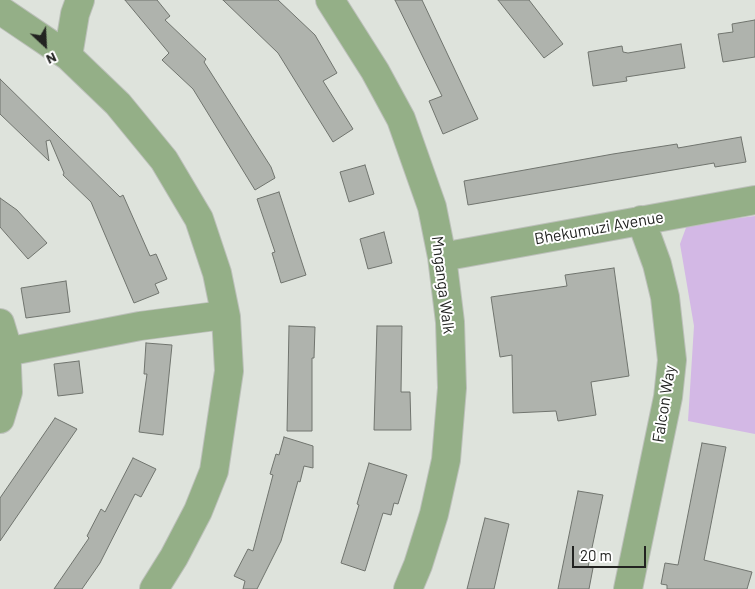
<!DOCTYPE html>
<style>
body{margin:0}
#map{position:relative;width:755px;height:589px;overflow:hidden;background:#dee3dc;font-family:Barlow,sans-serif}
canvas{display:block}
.north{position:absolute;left:20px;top:20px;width:50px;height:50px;-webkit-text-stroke:4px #fff;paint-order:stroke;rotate:155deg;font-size:14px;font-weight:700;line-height:20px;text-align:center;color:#222321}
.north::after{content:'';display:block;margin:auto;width:18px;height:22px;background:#222321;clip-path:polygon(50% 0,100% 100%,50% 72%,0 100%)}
.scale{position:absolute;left:572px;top:546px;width:74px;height:22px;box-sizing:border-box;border:2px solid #222321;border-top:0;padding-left:6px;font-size:15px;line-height:18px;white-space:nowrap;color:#222321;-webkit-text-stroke:4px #fff;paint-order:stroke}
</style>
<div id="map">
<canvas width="755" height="589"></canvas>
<div class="north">N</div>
<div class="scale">20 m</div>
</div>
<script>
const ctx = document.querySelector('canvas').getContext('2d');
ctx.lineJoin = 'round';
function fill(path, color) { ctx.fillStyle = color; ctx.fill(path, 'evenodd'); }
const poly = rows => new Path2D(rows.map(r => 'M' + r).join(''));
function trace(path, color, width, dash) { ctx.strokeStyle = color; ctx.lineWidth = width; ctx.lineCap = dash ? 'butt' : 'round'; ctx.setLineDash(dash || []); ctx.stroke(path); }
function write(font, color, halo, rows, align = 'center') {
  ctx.font = font + ' Barlow,sans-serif'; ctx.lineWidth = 4; ctx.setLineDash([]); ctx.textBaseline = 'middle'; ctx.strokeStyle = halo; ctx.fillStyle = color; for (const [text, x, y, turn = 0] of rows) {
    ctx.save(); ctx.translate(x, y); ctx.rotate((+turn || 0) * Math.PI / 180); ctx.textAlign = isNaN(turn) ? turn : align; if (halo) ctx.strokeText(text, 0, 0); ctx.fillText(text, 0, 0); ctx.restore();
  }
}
fill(poly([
 [755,216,755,434,688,421,694,326,680,244,687,225]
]), '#d3b8e5');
const building = poly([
 [125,0,157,0,170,16,165,20,206,59,204,62,271,167,275,178,255,190,193,89,162,60,169,53,125,0],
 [223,0,278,0,315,35,337,73,323,81,353,129,333,142,278,53,223,0],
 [395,0,422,0,478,119,443,134,429,101,442,96,395,0],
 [498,0,529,0,563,44,544,58,498,0],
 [755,20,755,57,723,62,718,34,733,32,732,24,755,20],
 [681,44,685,68,626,77,627,81,593,86,588,52,622,46,623,52,628,53,681,44],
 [0,79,120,197,123,195,150,256,156,254,167,279,155,284,159,293,134,303,91,202,63,175,64,173,50,140,46,141,49,161,0,114,0,79],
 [741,137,746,162,715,167,714,163,468,205,464,181,613,154,677,144,678,148,741,137],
 [365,165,374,194,349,202,340,172,365,165],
 [279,192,306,275,281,283,272,253,275,252,257,199,279,192],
 [0,198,17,210,47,243,28,259,0,227,0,198],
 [384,232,392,263,368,269,360,239,384,232],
 [614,268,629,376,591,382,596,415,558,421,556,411,513,413,512,355,500,357,491,297,567,286,565,275,614,268],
 [66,281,70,312,26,318,21,288,66,281],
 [289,326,315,327,314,358,312,358,312,431,287,431,289,326],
 [377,326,402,326,401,392,410,392,411,430,374,430,377,326],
 [146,343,172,345,163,435,139,432,147,374,144,374,146,343],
 [79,361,83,393,58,396,54,364,79,361],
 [55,418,77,429,0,541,0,498,55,418],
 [284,437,313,446,313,468,304,466,300,482,298,481,281,541,257,589,243,589,245,581,234,576,248,549,253,551,273,475,270,474,276,454,279,455,284,437],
 [702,443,726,447,704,560,752,572,747,589,667,589,667,585,661,584,665,563,678,565,702,443],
 [133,458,156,469,141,497,135,494,100,563,82,589,54,589,89,538,87,536,101,509,105,512,133,458],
 [369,463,407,475,398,504,394,503,391,515,383,513,365,571,341,563,359,505,357,504,369,463],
 [578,491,603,495,588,567,593,568,589,589,558,589,578,491],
 [485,518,509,524,494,589,467,589,485,518]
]);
fill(building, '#afb3ad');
trace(building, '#70746e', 1);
const minor = poly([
 [330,0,375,71,401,119,432,207,442,257,450,322,452,388,446,460,434,514,418,565,408,589],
 [0,10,68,56,118,104,164,160,199,219,217,273,226,317,229,371,214,471,198,511,174,557,154,589],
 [68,56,75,14,80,0],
 [442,257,755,200],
 [0,323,6,343,8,392,0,419],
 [6,352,140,326,216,316,226,317],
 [628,589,668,397,672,360,665,297,657,264,641,220]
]);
trace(minor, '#bcc0ba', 30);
trace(minor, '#94af87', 28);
write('16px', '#222321', '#fff', [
 ["Bhekumuzi Avenue",599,228,-10],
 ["Mnganga Walk",443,285,83],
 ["Falcon Way",664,404,-81]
]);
</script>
